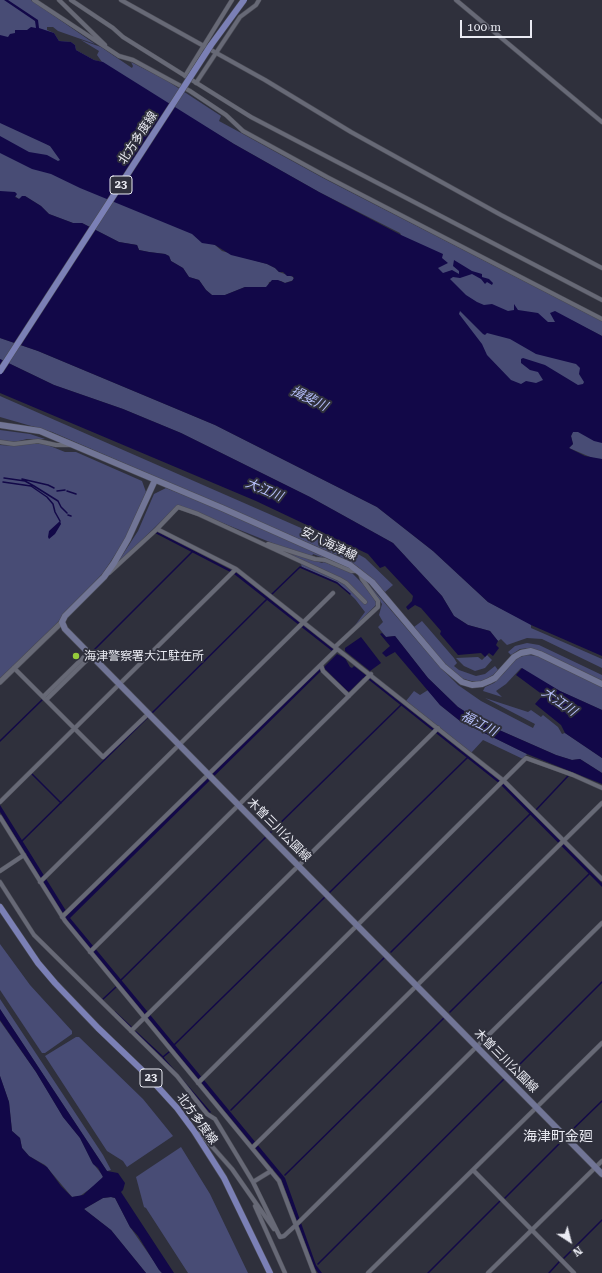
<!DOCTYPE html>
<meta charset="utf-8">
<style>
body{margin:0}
#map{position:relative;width:602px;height:1273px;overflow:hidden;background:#2f303c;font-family:"Roboto Serif",serif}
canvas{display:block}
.north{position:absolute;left:550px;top:1221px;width:40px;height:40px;-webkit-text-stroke:3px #2f303c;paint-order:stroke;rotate:144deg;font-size:11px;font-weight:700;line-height:16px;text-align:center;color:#eaebf3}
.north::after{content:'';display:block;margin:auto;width:14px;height:18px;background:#eaebf3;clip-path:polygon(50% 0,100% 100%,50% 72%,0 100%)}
.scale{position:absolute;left:460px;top:20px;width:72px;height:18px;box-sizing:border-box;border:2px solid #eaebf3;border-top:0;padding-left:5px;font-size:12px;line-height:14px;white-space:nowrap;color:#eaebf3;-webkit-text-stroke:3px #2f303c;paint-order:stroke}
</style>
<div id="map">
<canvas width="602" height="1273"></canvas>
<div class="north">N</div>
<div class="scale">100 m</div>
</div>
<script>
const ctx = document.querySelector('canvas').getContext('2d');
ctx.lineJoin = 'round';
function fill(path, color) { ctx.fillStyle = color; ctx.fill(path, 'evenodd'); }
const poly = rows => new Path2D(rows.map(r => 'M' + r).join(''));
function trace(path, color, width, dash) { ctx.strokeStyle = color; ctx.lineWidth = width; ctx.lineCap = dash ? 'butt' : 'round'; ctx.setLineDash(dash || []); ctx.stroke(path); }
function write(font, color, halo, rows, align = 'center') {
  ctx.font = font + ' "Roboto Serif","Noto Sans JP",serif'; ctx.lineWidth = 4; ctx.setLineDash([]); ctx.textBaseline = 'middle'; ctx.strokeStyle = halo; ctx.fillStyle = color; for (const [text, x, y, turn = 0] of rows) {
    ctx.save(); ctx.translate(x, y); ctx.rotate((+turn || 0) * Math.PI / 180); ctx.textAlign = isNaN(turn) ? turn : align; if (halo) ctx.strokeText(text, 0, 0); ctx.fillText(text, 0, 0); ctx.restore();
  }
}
fill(poly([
 [0,0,31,0,95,44,58,31,53,27,47,27,47,30,54,33,59,41,71,42,75,45,76,50,94,60,102,62,97,55,99,51,81,40,101,47,132,68,133,66,131,62,166,80,221,116,219,121,243,134,325,179,602,321,602,336,567,318,555,327,470,302,402,237,400,233,319,192,234,144,169,105,0,39],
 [0,116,215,245,222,251,267,264,275,268,279,272,293,277,294,280,285,283,281,281,269,282,268,287,245,287,225,295,212,295,206,290,199,280,189,277,183,268,171,261,169,256,165,254,149,252,139,250,137,245,119,242,82,223,73,223,49,214,41,206,25,196,19,199,9,192,0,192],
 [444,297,567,345,591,385,520,393,486,357],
 [0,338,38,351,215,425,377,507,433,551,488,602,531,624,531,628,602,659,602,668,542,639,527,638,507,645,501,639,498,641,490,631,468,625,454,616,442,596,393,543,310,497,181,433,123,409,54,385,0,359],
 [0,396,349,549,365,558,393,585,385,592,358,567,341,557,52,432,0,417],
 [574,429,602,432,602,462,569,448,573,444,571,436],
 [0,430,30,434,45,439,27,439,15,442,0,440],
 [27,444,45,444,65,452,76,452,142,481,146,492,125,540,103,573,55,625,0,679,0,445,15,446],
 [166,488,217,508,342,563,350,568,313,554,312,556,277,545,178,505,116,565,138,531,154,494],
 [276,548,322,563,324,562,352,573,364,585,376,602,376,605,353,628,365,612,355,599,337,582,302,567,300,562,344,584,365,604,367,602,348,583],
 [364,579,441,668,458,685,481,701,533,728,535,724,485,698,528,712,531,710,541,717,543,715,558,727,562,734,565,733,602,758,602,773,580,759,572,760,556,755,481,722,458,707,428,678,395,636,386,637,378,627,383,622,379,615,382,604],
 [422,621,454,658,457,663,454,666,459,670,476,676,485,674,495,666,498,670,493,675,482,681,471,681,461,678,445,665,414,627],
 [527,643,539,645,602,675,602,681,531,648,520,649,511,655,508,652,515,646],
 [487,655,492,660,485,668,475,671,464,666,456,658,478,657,482,660],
 [526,655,541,656,602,686,602,710,560,691,534,677,521,668,506,684,496,691,502,697,483,691,485,687,494,683,503,674,517,658],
 [428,690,440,705,460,721,527,754,523,759,483,740,471,753,406,701,414,691,420,695],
 [0,944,30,985,72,1031,72,1034,45,1053,42,1053,0,990],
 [0,999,103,1155,111,1170,107,1171,0,1009],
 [0,1021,36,1072,63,1117,80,1138,92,1162,103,1176,101,1181,80,1196,72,1197,45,1165,29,1156,22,1148,20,1138,12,1131,9,1102,0,1076],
 [76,1037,79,1037,143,1099,173,1136,127,1167,123,1161,107,1151,45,1056],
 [181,1147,210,1194,248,1273,188,1273,146,1208,144,1207,136,1177],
 [111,1197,115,1198,130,1227,162,1273,146,1273,111,1230,84,1209,103,1198]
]), '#484c75');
fill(poly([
 [4,0,8,0,38,20,39,28,54,33,59,41,71,42,75,45,76,50,94,60,103,62,234,144,319,192,401,235,443,254,442,258,448,263,438,268,443,273,452,270,459,274,459,271,453,266,454,260,472,271,482,274,482,277,489,279,493,283,492,285,487,282,485,284,481,279,472,274,460,278,453,277,450,279,466,295,477,302,484,305,492,304,508,311,514,310,514,304,518,310,538,313,548,322,555,322,550,313,555,311,602,336,602,443,594,441,578,432,573,432,571,436,573,444,569,448,585,456,602,459,602,656,531,625,488,602,433,551,377,507,215,425,38,351,0,338,0,191,15,192,17,194,15,197,19,199,22,196,25,196,41,206,49,214,73,223,82,223,119,242,137,245,139,250,149,252,165,254,169,256,171,261,183,268,189,277,199,280,206,290,212,295,225,295,245,287,266,287,272,280,278,280,285,283,292,281,294,278,292,276,287,276,283,272,279,272,275,268,267,264,231,255,215,245,202,243,192,234,80,188,51,174,32,169,0,153,0,136,29,152,47,155,58,161,60,160,50,146,0,123,0,35,8,37,10,34,15,33,15,30,27,30,31,27,36,28,35,21],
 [460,311,483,334,485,335,487,333,510,339,536,354,576,364,580,368,579,374,584,382,583,384,578,385,545,365,523,358,521,359,521,363,530,370,538,372,543,380,536,383,526,381,521,384,511,380,487,355,482,344,459,314],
 [0,359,54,385,123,409,181,433,310,497,393,543,442,596,454,616,468,625,490,631,498,641,496,645,499,648,493,656,489,653,485,657,481,653,458,655,440,634,441,631,421,608,415,605,408,610,406,607,412,601,413,596,385,566,380,568,368,554,256,501,0,393],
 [60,521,61,524,55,534,49,539,48,537,49,531],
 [158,532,237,573,334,649,332,651,234,574,155,533],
 [382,633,386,637,395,636,428,678,458,707,481,722,556,755,572,760,580,759,602,773,602,784,527,754,460,721,440,705,395,652,386,657,382,653,390,646,380,634],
 [361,637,381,663,370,671,345,651,345,648],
 [337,654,345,658,350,667,352,668,354,666,371,679,504,784,602,883,602,887,500,784,369,680,363,678,350,691,348,692,325,669,321,671,70,918,285,1178,316,1265,322,1273,318,1273,314,1267,281,1179,67,921,0,812,0,805,68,914,318,669,324,667],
 [522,668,560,691,602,710,602,758,565,733,561,725,535,704,543,695,516,675],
 [0,1009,107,1171,118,1173,125,1183,123,1190,121,1192,174,1273,162,1273,159,1270,138,1236,130,1227,115,1198,111,1197,103,1198,84,1209,111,1230,146,1273,0,1273,0,1076,9,1102,12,1131,20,1138,22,1148,29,1156,47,1167,61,1186,72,1197,83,1195,103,1177,98,1168,93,1164,80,1138,63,1117,36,1072,0,1020]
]), '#120848');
trace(poly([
 [4,478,25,481,34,486,58,501,61,507,67,513],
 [22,479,48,485,54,488],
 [3,482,31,486,47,497,53,504,55,512,60,521],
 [57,491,65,490],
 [67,491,76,494],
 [68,515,71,516],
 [271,595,300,567,337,583,350,594],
 [92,652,192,552],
 [152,713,267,599],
 [0,741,43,699],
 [32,774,61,803],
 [536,810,568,776],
 [270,833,401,705],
 [22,841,148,717],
 [329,893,467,758],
 [391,952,530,814],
 [121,980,266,837],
 [102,1000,116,987],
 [115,1012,131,1027],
 [450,1012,589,874],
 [136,1032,163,1057],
 [174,1045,326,896],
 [169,1052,163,1057,164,1059,210,1112],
 [511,1073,602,982],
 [231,1110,385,957],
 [569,1133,602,1101],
 [285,1175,445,1017],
 [505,1198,564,1139],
 [564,1258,602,1220],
 [318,1264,505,1078],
 [428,1273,500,1201],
 [549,1273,559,1262]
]), '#120848', 1.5);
const minor = poly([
 [34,0,119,56,133,60,190,91,226,115,243,131,327,177,602,319],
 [59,0,105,45],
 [71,0,113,28,123,37,251,117,602,300],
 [121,0,265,80,351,132,501,215,602,268],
 [456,0,602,122],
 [185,76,232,0],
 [196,83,240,17,256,5,259,0],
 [0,442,14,444,38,441,56,445,71,445],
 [157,529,178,507,198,514,339,579,346,583,365,602],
 [268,544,315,559,325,560,351,571,359,571,362,579,378,601,378,607,335,647],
 [109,573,157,529,236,569,504,781,602,879],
 [321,665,323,671,349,696],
 [14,668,103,757,149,713],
 [43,697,88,653],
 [46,700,91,656],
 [0,802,236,569],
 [0,817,65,921,279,1181,314,1273],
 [0,871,24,855],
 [0,882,34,935,177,1076,207,1114,215,1119,253,1182,280,1237,284,1236,297,1224,602,923],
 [40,882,333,593],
 [62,917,337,649],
 [90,952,371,674],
 [131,1031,438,728],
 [198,1083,526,758,573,775,602,788],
 [194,1131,201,1134,232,1169,274,1229],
 [252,1148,602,803],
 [473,1170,574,1273],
 [253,1182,271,1171],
 [255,1206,285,1273],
 [368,1273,602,1043],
 [488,1273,602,1161]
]);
const tertiary = poly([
 [0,682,62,622]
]);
const secondary = poly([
 [0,425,40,431,222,508,350,565,372,582,443,666,462,682,472,685,482,684,489,681,495,678,514,657,521,653,531,651,540,654,602,684],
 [155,480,128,539,114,563,104,577,65,616,62,622,65,629,602,1174]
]);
const primary = poly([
 [0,907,38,963,55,983,98,1028,146,1074,177,1108,194,1131,224,1178,270,1273]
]);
trace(minor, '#4a4b55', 5);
trace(tertiary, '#4a4b55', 6);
trace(secondary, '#4a4b55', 7);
trace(primary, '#4a4b55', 7);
trace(minor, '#676976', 4);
trace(tertiary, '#676976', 5);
trace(secondary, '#717596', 6);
trace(primary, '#7b80b6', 6);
const primaryBridge = poly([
 [0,371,211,45,244,0]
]);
trace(primaryBridge, '#4a4b55', 7, []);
trace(primaryBridge, '#7b80b6', 6);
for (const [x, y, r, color] of [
 [76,656,4,"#95cc3b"]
]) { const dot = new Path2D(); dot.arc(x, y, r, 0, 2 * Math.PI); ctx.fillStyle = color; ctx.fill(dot); trace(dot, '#2f303c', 1.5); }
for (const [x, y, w] of [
 [121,185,22],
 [151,1078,22]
]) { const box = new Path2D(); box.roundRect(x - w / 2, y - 9, w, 18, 3); ctx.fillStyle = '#2f303c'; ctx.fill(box); trace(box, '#eaebf3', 1); }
write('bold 11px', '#eaebf3', null, [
 ["23",121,185],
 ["23",151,1078]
]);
write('12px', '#eaebf3', '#2f303c', [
 ["北方多度線",138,138,-57],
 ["安八海津線",329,544,26],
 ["木曽三川公園線",279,830,45],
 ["木曽三川公園線",506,1061,45],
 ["北方多度線",197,1119,54]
]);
write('12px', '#eaebf3', '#2f303c', [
 ["海津警察署大江駐在所",84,656]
], 'left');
write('italic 13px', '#b6bffa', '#2f303c', [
 ["揖斐川",309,399,26],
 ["大江川",264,490,23],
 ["大江川",559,702,35],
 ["福江川",479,724,27]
]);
write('14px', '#eaebf3', '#2f303c', [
 ["海津町金廻",558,1137]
]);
</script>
